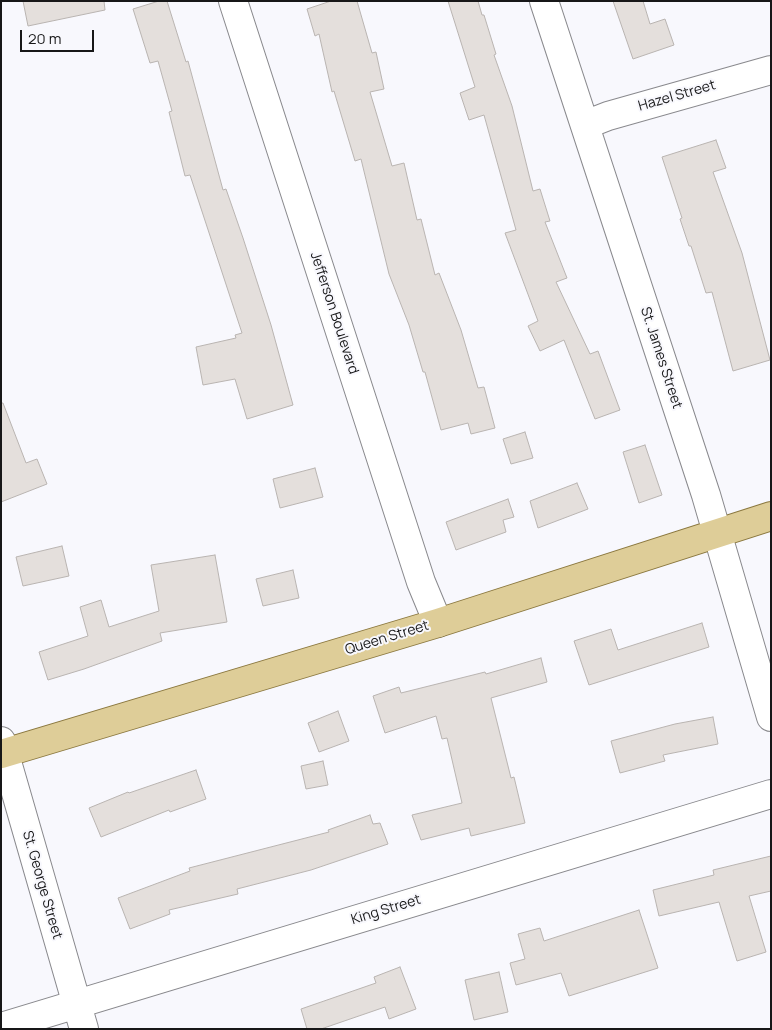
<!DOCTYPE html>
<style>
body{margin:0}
#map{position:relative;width:772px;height:1030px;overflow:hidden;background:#f8f8fd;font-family:Manrope,sans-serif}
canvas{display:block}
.frame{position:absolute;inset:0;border:2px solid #171718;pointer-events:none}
.scale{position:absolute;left:20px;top:30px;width:74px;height:22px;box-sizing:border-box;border:2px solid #171718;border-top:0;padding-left:6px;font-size:15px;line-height:18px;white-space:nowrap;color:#171718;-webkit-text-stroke:4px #f8f8fd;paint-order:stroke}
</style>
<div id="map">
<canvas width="772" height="1030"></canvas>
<div class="frame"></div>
<div class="scale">20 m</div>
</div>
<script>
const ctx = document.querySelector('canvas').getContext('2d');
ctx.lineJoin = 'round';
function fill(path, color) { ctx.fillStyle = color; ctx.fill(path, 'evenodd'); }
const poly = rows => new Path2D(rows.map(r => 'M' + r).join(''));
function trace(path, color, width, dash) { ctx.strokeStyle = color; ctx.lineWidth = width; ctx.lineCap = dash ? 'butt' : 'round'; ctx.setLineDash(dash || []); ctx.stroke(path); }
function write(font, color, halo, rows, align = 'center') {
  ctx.font = font + ' Manrope,sans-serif'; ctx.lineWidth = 4; ctx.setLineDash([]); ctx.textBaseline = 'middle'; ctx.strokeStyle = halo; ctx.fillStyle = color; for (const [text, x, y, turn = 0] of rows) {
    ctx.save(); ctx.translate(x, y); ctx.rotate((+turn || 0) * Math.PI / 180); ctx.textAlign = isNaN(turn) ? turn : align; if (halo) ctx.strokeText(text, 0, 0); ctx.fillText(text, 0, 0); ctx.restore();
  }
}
const building = poly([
 [23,1,104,1,105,10,28,26,23,1],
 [159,1,167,1,186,62,188,61,223,190,226,189,243,238,271,325,293,405,247,419,235,379,203,385,196,347,236,338,235,335,242,333,190,175,185,176,169,112,172,111,158,61,150,63,133,9,159,1],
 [331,1,357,1,372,53,376,52,384,89,370,92,392,166,404,163,417,220,421,219,435,275,439,273,461,330,478,388,484,387,495,428,471,434,468,423,441,430,425,372,423,372,409,325,389,274,361,159,355,161,334,91,332,92,319,34,315,36,307,9,331,1],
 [448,1,478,1,482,15,484,15,496,54,494,55,512,106,533,191,540,189,550,221,545,222,567,278,556,282,590,354,598,351,620,410,595,419,564,340,540,351,528,326,538,321,505,233,516,230,484,115,469,120,460,93,475,87,448,1],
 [613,1,643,1,650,24,665,19,674,45,633,59,613,1],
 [716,140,726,168,713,172,742,253,770,360,733,371,712,292,706,293,691,246,689,246,680,219,682,218,662,157,716,140],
 [1,403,3,403,26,463,37,459,47,484,1,502,1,403],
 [525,432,533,458,511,464,503,439,525,432],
 [645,445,662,495,639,503,623,452,645,445],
 [315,468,323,497,280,508,273,479,315,468],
 [577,483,588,509,538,528,530,501,577,483],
 [508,499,514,517,503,520,506,532,456,550,446,522,508,499],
 [62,546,69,576,23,586,16,557,62,546],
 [215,555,227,622,160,633,162,641,84,669,48,680,39,652,88,636,80,607,101,600,109,627,159,611,151,565,215,555],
 [293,570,299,598,263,606,256,579,293,570],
 [702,623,709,647,589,685,574,641,611,629,618,650,702,623],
 [541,658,547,682,491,698,511,778,514,777,525,823,471,836,469,828,421,840,412,815,462,803,447,738,442,739,436,716,385,733,373,696,399,687,401,693,485,672,486,674,541,658],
 [338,711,349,741,319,752,308,723,338,711],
 [713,717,718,744,663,755,665,761,620,773,611,741,675,724,713,717],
 [323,761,328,785,306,789,301,766,323,761],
 [196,770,206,799,170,812,169,810,101,837,89,808,128,792,129,793,196,770],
 [370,815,373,824,380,823,388,844,311,870,237,889,238,894,169,910,170,914,130,929,118,898,190,871,189,868,329,832,328,830,370,815],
 [771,856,771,891,749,896,766,952,737,961,719,902,659,916,653,890,714,875,713,870,771,856],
 [639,910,658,968,569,996,561,973,516,985,510,963,525,959,518,934,540,928,544,941,639,910],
 [400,967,416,1009,389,1019,385,1007,321,1029,307,1029,301,1009,376,983,374,977,400,967],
 [499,972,508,1012,474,1020,465,980,499,972]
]);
fill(building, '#e4dfdc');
trace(building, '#b9b4b1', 1);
const minor = poly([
 [233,1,421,582,438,623],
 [544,1,706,495,771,717],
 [585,125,608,116,771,70],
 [1,741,84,1029],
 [1,1027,771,794]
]);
const major = poly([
 [1,754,438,623,771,516]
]);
trace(minor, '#89898d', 30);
trace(major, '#8a773e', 30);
trace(minor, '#fff', 28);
trace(major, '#decd98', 28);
write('14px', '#171718', '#f8f8fd', [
 ["Hazel Street",677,96,-16],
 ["Jefferson Boulevard",334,313,72],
 ["St. James Street",661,358,72],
 ["Queen Street",387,638,-17],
 ["St. George Street",42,885,74],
 ["King Street",386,910,-17]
]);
</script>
